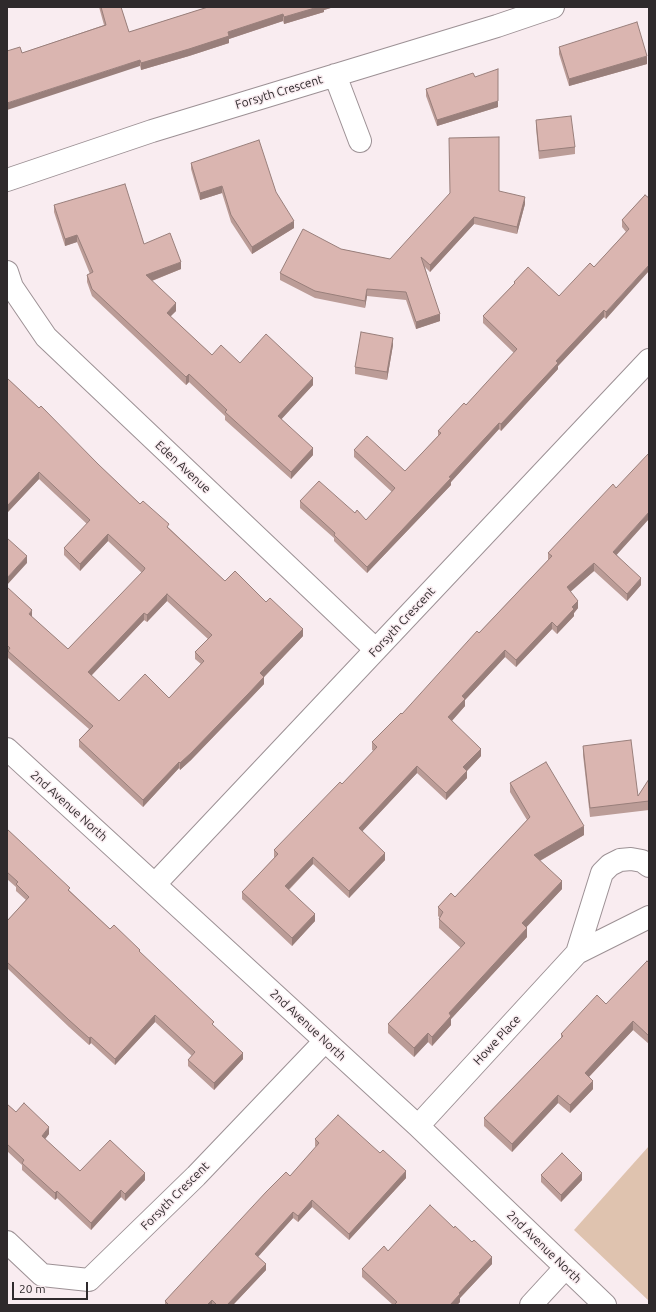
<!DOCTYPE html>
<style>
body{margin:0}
#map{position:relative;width:656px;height:1312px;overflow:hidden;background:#f9ecf0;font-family:Ubuntu,sans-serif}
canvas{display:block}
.frame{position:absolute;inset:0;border:8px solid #2f2a2c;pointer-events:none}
.scale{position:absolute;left:12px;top:1282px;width:76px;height:18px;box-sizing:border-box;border:2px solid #2f2a2c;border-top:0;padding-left:5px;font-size:12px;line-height:14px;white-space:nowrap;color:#2f2a2c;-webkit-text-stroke:3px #f9ecf0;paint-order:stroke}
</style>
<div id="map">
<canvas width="656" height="1312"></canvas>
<div class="frame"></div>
<div class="scale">20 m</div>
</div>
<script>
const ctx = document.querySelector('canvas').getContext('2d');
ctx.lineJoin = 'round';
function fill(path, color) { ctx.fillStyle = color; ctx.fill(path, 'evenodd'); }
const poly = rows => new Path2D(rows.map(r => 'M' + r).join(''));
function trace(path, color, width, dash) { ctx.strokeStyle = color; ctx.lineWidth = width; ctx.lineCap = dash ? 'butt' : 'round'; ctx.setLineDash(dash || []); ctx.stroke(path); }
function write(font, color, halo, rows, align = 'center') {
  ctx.font = font + ' Ubuntu,sans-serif'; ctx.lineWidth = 3; ctx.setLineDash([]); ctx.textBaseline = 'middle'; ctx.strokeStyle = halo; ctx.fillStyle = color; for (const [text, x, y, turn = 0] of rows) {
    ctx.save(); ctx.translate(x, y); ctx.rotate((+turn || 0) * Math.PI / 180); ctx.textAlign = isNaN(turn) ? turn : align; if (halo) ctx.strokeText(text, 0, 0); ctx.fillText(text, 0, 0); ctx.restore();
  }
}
fill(poly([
 [649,1146,649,1301,574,1230]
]), '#dfc3af');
const minor = poly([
 [335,75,360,141],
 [7,180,152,131,497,26,553,7],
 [7,272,12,287,46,337,375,649],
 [7,749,418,1126,605,1305],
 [155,884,649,360],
 [577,953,602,873,610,865,620,860,631,859,642,861,649,866],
 [418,1126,577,953,649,917],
 [7,1242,42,1275,89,1280,196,1176,325,1041],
 [531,1305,565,1268]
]);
trace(minor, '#9d9195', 24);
trace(minor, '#fff', 22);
fill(poly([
 [99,7,121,7,129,32,208,7,334,7,324,10,324,12,284,24,283,21,229,39,229,43,189,56,141,70,140,66,22,53,104,25],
 [559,47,647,64,569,86,559,54],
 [475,77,498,107,437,126,426,96,426,89],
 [536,120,575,147,575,154,539,159,536,128],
 [191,163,294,228,252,254,231,222,222,193,200,200,191,169],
 [499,191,525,204,517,234,474,224,430,272,425,267,440,321,416,329,406,300,367,296,365,308,315,298,280,280,280,273,341,249,390,259],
 [645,195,606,319,604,317,558,366,558,369,501,431,499,429,451,482,451,485,367,573,334,541,334,538,300,508,300,501,355,513,366,520,392,492,354,457,354,450,405,471,438,436,438,431,466,405,514,353,483,323,483,316,514,284,514,282,559,296,594,267,626,232,622,227,622,220],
 [54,205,144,244,181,269,152,281,176,311,170,316,212,355,240,363,313,385,281,419,313,455,291,479,225,420,225,416,189,382,186,385,92,296,87,282,87,275,90,274,77,242,65,246,54,212],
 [393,345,387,380,355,374,355,367],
 [7,378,140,504,169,528,225,581,266,602,303,636,264,677,264,684,248,701,191,760,180,770,179,768,143,807,79,747,79,740,89,729,8,658,8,653,7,652,7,587,32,617,68,649,142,573,108,541,80,571,64,555,64,548,87,524,39,479,7,513],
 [167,601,208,639,195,652,195,659,201,664,169,698,119,701,91,676,144,620,147,622],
 [548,553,617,555,641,585,627,601,594,571,570,591,578,608,574,613,574,616,557,634,552,629,516,667,505,657,465,700,465,706,452,721,481,756,467,771,467,778,446,800,417,773,362,831,385,860,349,898,313,864,289,890,315,921,292,946,242,899,242,892,274,858,274,850,342,784,374,751,372,750,372,742,402,714,548,560],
 [583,746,638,796,649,779,649,810,590,817,583,755],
 [510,783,584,835,540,861,562,889,526,927,527,937,451,1019,451,1025,432,1046,428,1042,414,1057,388,1033,388,1024,461,948,439,928,439,919,440,918,438,916,438,907,455,897,527,820,510,792],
 [7,829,70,891,110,929,140,952,214,1026,243,1059,214,1090,188,1066,188,1060,192,1056,155,1022,115,1065,91,1043,89,1045,69,1027,7,968,7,921,26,900,16,891,16,887,7,879],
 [649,963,649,1044,633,1030,589,1077,593,1089,570,1113,558,1103,512,1152,484,1126,484,1118,561,1038,561,1034,606,1004],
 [7,1104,16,1112,49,1134,45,1139,80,1171,145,1180,125,1201,121,1197,91,1230,57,1198,55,1200,22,1170,22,1165,7,1151],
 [315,1139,406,1178,349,1240,312,1207,298,1222,293,1218,258,1257,266,1270,233,1305,165,1305,165,1301,290,1176,316,1147,315,1146],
 [541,1175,582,1180,561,1202,541,1182],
 [388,1251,492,1264,460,1298,460,1302,457,1305,393,1305,362,1277,362,1269]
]), '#bb9c97');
fill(poly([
 [318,7,334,7,324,10,324,12,284,24,284,17],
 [283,14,283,21,229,39,229,43,189,56,141,70,141,63,228,32],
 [647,56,647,64,569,86,569,79],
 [140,60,140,66,7,110,7,103],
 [498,101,498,107,437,126,437,120],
 [222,186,222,193,200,200,200,193],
 [525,197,525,204,517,234,517,227],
 [474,217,474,224,430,272,430,265],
 [294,221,294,228,252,254,252,247],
 [77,235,77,242,65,246,65,239],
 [181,262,181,269,146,283,146,275],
 [649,265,649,271,606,319,606,312],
 [367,289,367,296,365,308,365,301],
 [176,303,176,311,167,320,167,313],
 [604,310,604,317,558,366,558,369,501,431,501,424,556,361],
 [440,314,440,321,416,329,416,322],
 [393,338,393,345,387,380,387,372],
 [189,374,189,382,186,385,186,377],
 [313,378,313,385,278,423,278,416],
 [499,423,499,429,451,482,451,485,367,573,367,567],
 [313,448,313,455,291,479,291,472],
 [39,472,39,479,7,513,7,506],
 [649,512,649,519,613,559,613,552],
 [108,534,108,541,80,571,80,564],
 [27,556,27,563,7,585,7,578],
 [594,563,594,571,567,595,567,587],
 [641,578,641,585,627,601,627,594],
 [167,594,167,601,147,622,147,615],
 [578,601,578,608,574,613,574,616,557,634,557,627,572,607],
 [32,610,32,617,29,614],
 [144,613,144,620,88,679,88,672],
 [552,622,552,629,516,667,516,660],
 [303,629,303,636,264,677,264,684,191,760,180,770,180,763,260,673],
 [505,650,505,657,465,700,465,706,448,725,448,717,462,696],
 [481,749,481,756,463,775,463,767],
 [179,762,179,768,143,807,143,800],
 [417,766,417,773,359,835,359,828],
 [467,771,467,778,446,800,446,793],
 [584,826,584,835,534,864,534,855],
 [385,853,385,860,349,898,349,891],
 [313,857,313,864,285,893,285,886],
 [562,881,562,889,522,932,522,923],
 [315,914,315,921,292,946,292,938],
 [527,928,527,937,451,1019,451,1025,432,1046,432,1037,449,1013],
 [155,1015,155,1022,115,1065,115,1059],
 [633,1021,633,1030,585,1081,585,1073],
 [428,1033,428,1042,414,1057,414,1048],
 [91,1037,91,1043,89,1045,89,1038],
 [243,1053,243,1059,214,1090,214,1083],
 [593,1081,593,1089,570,1113,570,1105],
 [558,1095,558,1103,512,1152,512,1144],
 [49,1127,49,1134,42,1143,42,1136],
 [406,1171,406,1178,349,1240,349,1234],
 [145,1173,145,1180,125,1201,125,1194],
 [582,1173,582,1180,561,1202,561,1195],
 [121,1190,121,1197,91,1230,91,1223],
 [57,1191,57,1198,55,1200,55,1193],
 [312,1200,312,1207,298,1222,298,1216],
 [293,1212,293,1218,255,1260,255,1254],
 [492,1257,492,1264,460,1298,460,1302,457,1305,450,1305,459,1293],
 [266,1264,266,1270,233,1305,227,1305],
 [212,1300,212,1305,207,1305]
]), '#997f7b');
const building = poly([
 [101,7,121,7,129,32,208,7,318,7,284,17,283,14,228,32,229,36,189,49,141,63,140,60,7,103,7,51,20,47,22,53,106,25,101,7],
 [637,22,647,56,569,79,559,47,637,22],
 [498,69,498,101,437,120,426,89,473,73,475,77,498,69],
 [571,116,575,147,539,151,536,120,571,116],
 [499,137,499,191,525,197,517,227,474,217,430,265,421,257,440,314,416,322,406,292,367,289,365,301,315,291,280,273,303,229,341,249,390,259,450,193,449,138,499,137],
 [259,140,276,192,294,221,252,247,231,215,222,186,200,193,191,163,259,140],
 [125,184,144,244,170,233,181,262,146,275,176,303,167,313,212,355,221,345,240,363,266,334,313,378,278,416,313,448,291,472,225,412,227,410,189,374,186,377,92,289,87,275,93,272,77,235,65,239,54,205,125,184],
 [645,195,649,198,649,265,606,312,604,310,556,361,558,363,501,424,499,423,449,477,451,478,367,567,334,535,335,533,300,501,319,481,355,513,357,510,366,520,395,488,354,450,367,436,405,471,441,433,438,431,464,403,466,405,517,349,483,316,515,283,514,282,528,267,559,296,590,263,594,267,629,229,622,220,645,195],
 [361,332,393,338,387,372,355,367,361,332],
 [7,378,39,408,41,406,98,464,140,504,143,501,169,524,167,527,225,581,235,571,266,602,270,598,303,629,260,673,264,677,248,694,191,753,180,763,179,762,143,800,79,740,93,726,8,651,10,648,7,645,7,587,32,610,29,614,68,649,144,570,145,568,108,534,80,564,64,548,90,520,39,472,7,506,7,378],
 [167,594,212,635,195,652,204,661,169,698,145,674,119,701,88,672,144,613,147,615,167,594],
 [649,453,649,512,613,552,641,578,627,594,594,563,567,587,578,601,572,607,574,609,557,627,552,622,516,660,505,650,462,696,465,699,448,717,481,749,463,767,467,771,446,793,417,766,359,828,385,853,349,891,313,857,285,886,315,914,292,938,242,892,278,854,274,850,340,782,342,784,377,747,372,742,401,713,402,714,477,631,479,633,552,556,548,553,613,484,616,488,649,453],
 [7,538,27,556,7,578,7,538],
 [631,740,638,796,649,779,649,801,590,808,583,746,631,740],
 [546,762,584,826,534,855,562,881,522,923,527,928,449,1013,451,1016,432,1037,428,1033,414,1048,388,1024,465,943,439,919,443,912,438,907,451,893,455,897,530,817,510,783,546,762],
 [7,829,70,888,68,890,110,929,114,925,140,950,139,951,214,1022,212,1024,243,1053,214,1083,188,1060,195,1052,155,1015,115,1059,91,1037,89,1038,69,1020,7,962,7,921,29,897,16,884,18,882,7,872,7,829],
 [647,961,649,963,649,1036,633,1021,585,1073,593,1081,570,1105,558,1095,512,1144,484,1118,563,1036,561,1034,597,995,606,1004,647,961],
 [24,1103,49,1127,42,1136,80,1171,110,1140,145,1173,125,1194,121,1190,91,1223,57,1191,55,1193,22,1163,24,1160,7,1144,7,1104,16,1112,24,1103],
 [338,1115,380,1153,383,1150,406,1171,349,1234,312,1200,298,1216,293,1212,255,1254,266,1264,227,1305,217,1305,212,1300,207,1305,169,1305,165,1301,266,1192,286,1172,290,1176,319,1143,315,1139,338,1115],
 [562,1153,582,1173,561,1195,541,1175,562,1153],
 [430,1205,454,1228,455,1226,472,1242,474,1240,492,1257,459,1293,460,1294,450,1305,394,1305,397,1302,362,1269,384,1246,388,1251,430,1205]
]);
fill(building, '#dab5b0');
trace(building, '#997f7b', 1);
write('12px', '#2f2a2c', '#f9ecf0', [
 ["Forsyth Crescent",279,92,-17],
 ["Eden Avenue",183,467,43],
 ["Forsyth Crescent",402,622,-47],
 ["2nd Avenue North",69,806,42],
 ["2nd Avenue North",308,1025,43],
 ["Howe Place",497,1040,-47],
 ["Forsyth Crescent",175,1196,-45],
 ["2nd Avenue North",544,1247,44]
]);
</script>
